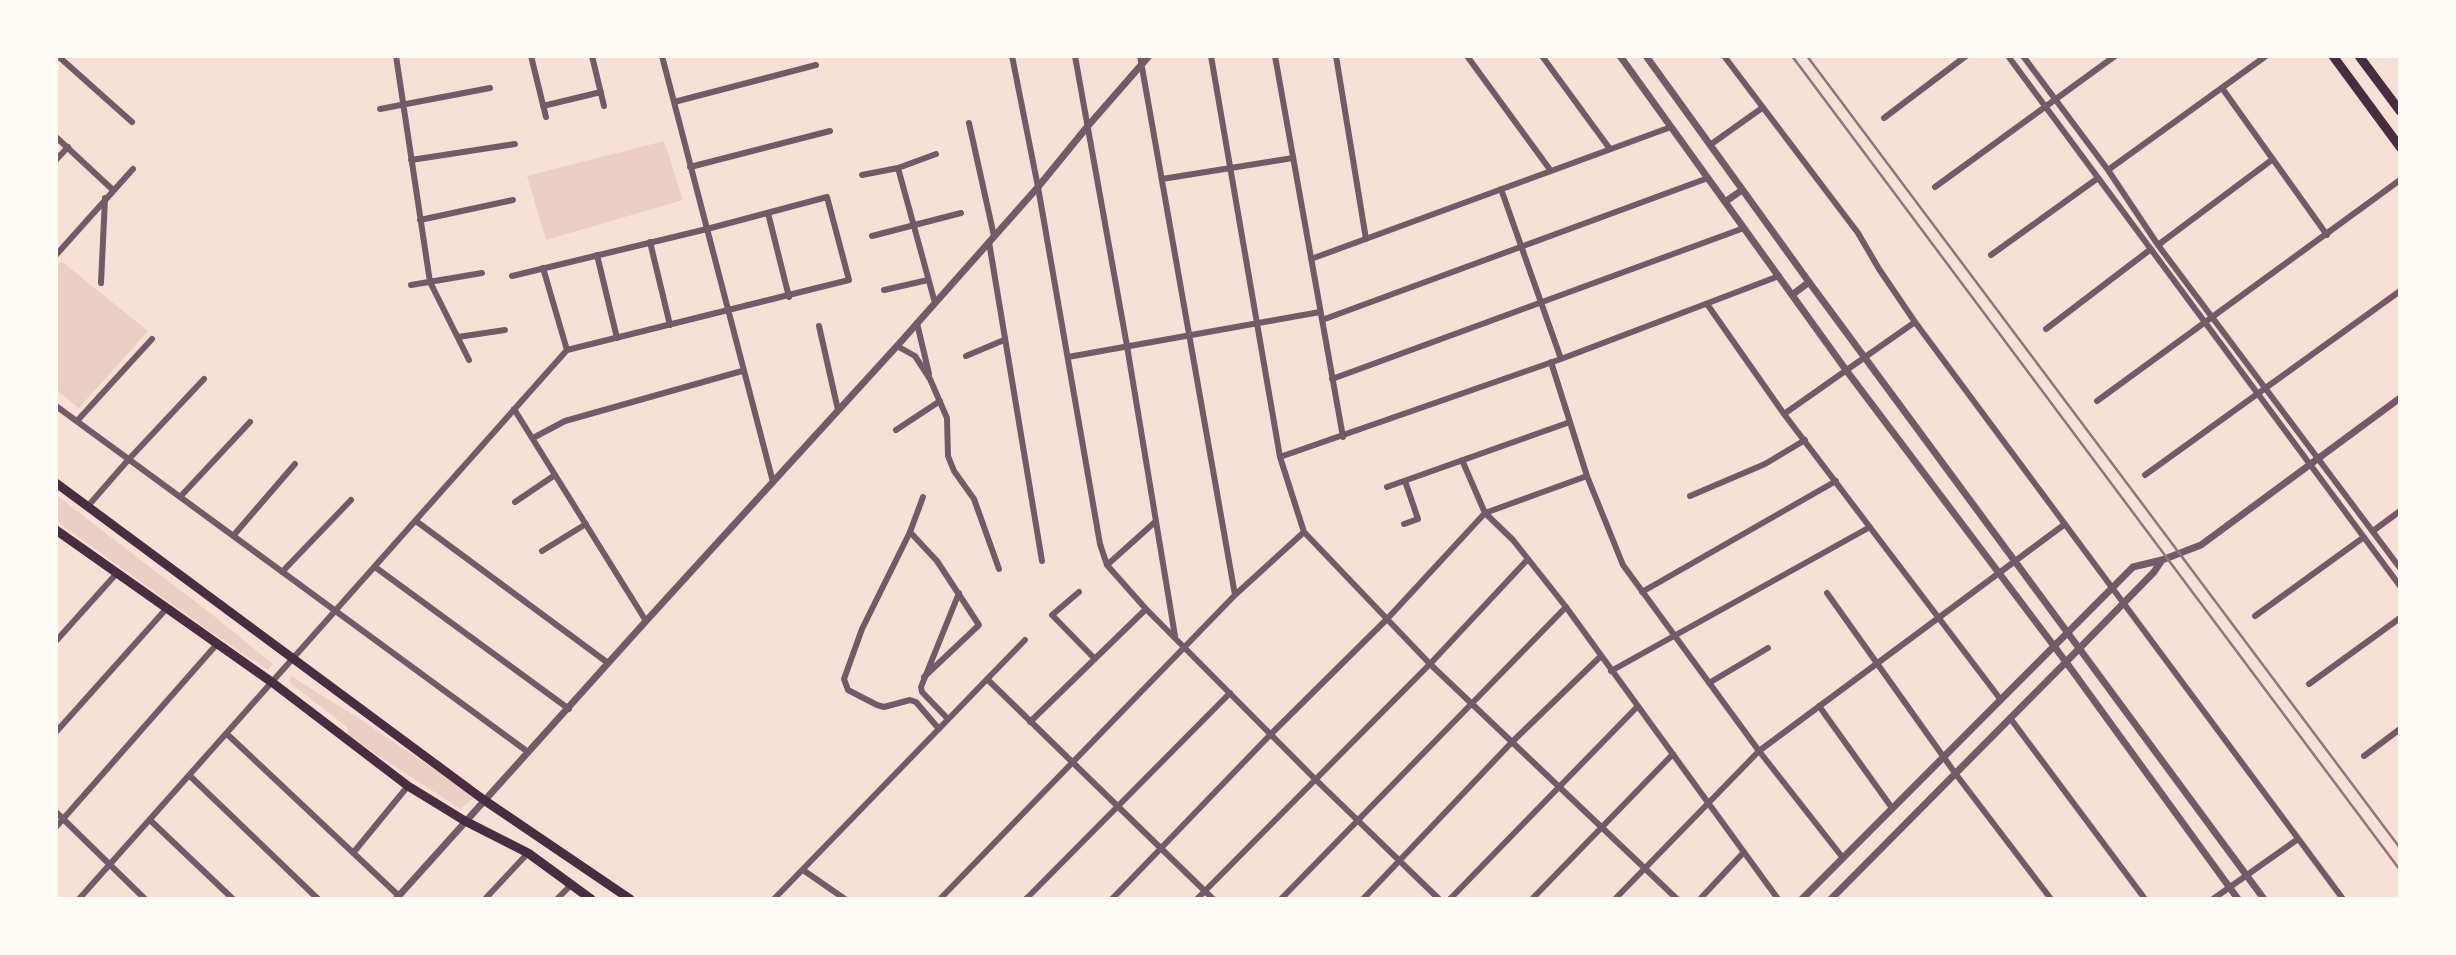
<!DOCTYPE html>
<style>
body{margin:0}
#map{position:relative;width:2456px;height:955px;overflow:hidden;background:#f7e1d7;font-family:Literata,serif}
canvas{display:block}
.frame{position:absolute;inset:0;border:58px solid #fffaf5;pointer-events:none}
</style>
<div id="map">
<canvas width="2456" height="955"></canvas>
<div class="frame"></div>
</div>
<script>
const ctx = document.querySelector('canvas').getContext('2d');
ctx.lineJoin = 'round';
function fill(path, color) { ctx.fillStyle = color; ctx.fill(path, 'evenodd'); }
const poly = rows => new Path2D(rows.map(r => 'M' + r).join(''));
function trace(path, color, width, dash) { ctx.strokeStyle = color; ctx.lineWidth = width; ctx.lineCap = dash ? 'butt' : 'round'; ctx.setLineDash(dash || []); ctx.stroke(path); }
fill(poly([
 [664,141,683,200,546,240,527,176],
 [61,261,148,331,79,408,56,390,56,268],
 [56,495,214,616,273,664,268,670,215,635,56,521],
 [291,676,360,719,475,797,460,809,349,736,347,727,289,682]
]), '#ebcfc5');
trace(poly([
 [58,56,132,122],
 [396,56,430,282,469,360],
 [531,56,546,117],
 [592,56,604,106],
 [662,56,773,482],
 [1012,56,1038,187,1100,544,1107,565,1146,609,1315,779,1439,899],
 [1075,56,1127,346,1175,636],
 [1140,56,1235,595],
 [1211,56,1280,457,1304,532,1430,664,1677,899],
 [1275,56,1343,437],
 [1336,56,1366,239],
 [1467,56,1551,171],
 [1542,56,1610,149],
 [1724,56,1858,233,1879,269,1915,322,2343,899],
 [2008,56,2400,586],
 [2023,56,2108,170,2158,245,2400,568],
 [2222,88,2327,235],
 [674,102,816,65],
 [543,106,601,92],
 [380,109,490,88],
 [1884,118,1966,56],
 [969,123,994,236],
 [56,137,113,190],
 [1710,145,1762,108],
 [56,160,68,147],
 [411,160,515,144],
 [690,167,830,131],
 [898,168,935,303],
 [2108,170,2266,56],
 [862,175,898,168,936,154],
 [1162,179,1293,158],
 [1935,187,2115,56],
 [1501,189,1561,359],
 [768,213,789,297],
 [420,220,513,200],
 [872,236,961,213],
 [650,242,670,325],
 [989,242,1042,561],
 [2158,245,2273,159],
 [56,255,133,169],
 [597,255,617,338],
 [1991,255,2098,178],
 [1311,259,1671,127],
 [543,268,567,350],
 [512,276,707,229,827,197,849,280,567,350],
 [101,283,105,198],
 [411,285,482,273],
 [884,290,928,280],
 [1707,304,1784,414,2001,700],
 [1322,320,1708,178],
 [917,323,929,374],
 [819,326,838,410],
 [2046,329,2151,249],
 [458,337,505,330],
 [897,346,915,356,930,379,947,418,948,456,954,471,974,499,999,569],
 [966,356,1004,340],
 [1068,357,1320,312],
 [1551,362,1587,476,1623,565,1759,751,1843,858],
 [1332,379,1744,228],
 [2097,401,2400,180],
 [56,406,528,752],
 [514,409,646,621],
 [1784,414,1915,322],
 [77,421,152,339],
 [896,430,940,401],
 [533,438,565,421,742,371],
 [1280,457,1561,359,1779,276],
 [1462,460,1485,513,1513,540,1566,607,1778,899],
 [2145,475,2400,291],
 [1387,487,1570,422],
 [1690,496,1765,464,1805,440],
 [180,497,250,422],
 [923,497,910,532,862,629,844,679,848,690,877,705,884,707,910,700,916,702,939,729],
 [515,502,555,475],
 [88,506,129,459,204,379],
 [416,521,608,663],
 [1404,524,1418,519,1405,481],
 [2373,531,2400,511],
 [910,532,937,561,979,625,924,677],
 [233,536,295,464],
 [542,551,586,524],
 [1107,565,1155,522],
 [375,567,569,709],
 [282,572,351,500],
 [1079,592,1052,615,1095,659],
 [1642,592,1836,481],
 [1827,593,1955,773,2051,899],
 [2255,616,2364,537],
 [56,641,117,573],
 [1611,671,1870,527],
 [987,679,1213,899],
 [1709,683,1768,648],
 [2309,684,2400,618],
 [1819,706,1892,808],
 [2010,718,2145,899],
 [948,719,922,692,921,687,959,593],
 [1030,722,1146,609],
 [56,732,167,608],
 [227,734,399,896],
 [2364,756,2400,729],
 [190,776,318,899],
 [56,812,145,899],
 [150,820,233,899],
 [56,827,217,644],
 [353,853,408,786],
 [803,870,845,899],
 [79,899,567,350],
 [485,899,528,853],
 [557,899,571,885],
 [774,899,1025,640],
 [940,899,1235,595,1304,532],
 [1026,899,1230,693],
 [1112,899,1271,734,1388,618,1485,513,1587,476],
 [1197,899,1430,664,1528,559],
 [1281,899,1566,607],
 [1363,899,1512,742,1601,656],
 [1450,899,1637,707],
 [1532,899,1673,754],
 [1615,899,1759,751,2065,524],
 [1700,899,1744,852],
 [2213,899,2298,839]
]), '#755966', 6);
trace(poly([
 [1620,56,1846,370,2066,662,2238,899],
 [1646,56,1809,282,2264,899],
 [1725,202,1742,190],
 [1792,295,1809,282],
 [396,899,646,621,897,346,1038,187,1087,127,1149,56],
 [1802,899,2133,567,2162,560,2201,545,2400,398],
 [1831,899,2066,662,2154,572,2162,560]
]), '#755966', 7);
trace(poly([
 [2333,56,2400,147],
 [2359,56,2400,111],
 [56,483,484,800,630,899],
 [56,530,273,683,408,786,465,821,528,853,591,899]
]), '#4a2c40', 9);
trace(poly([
 [1792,56,2400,870],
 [1807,56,2400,848]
]), '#8f747c', 2.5);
</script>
